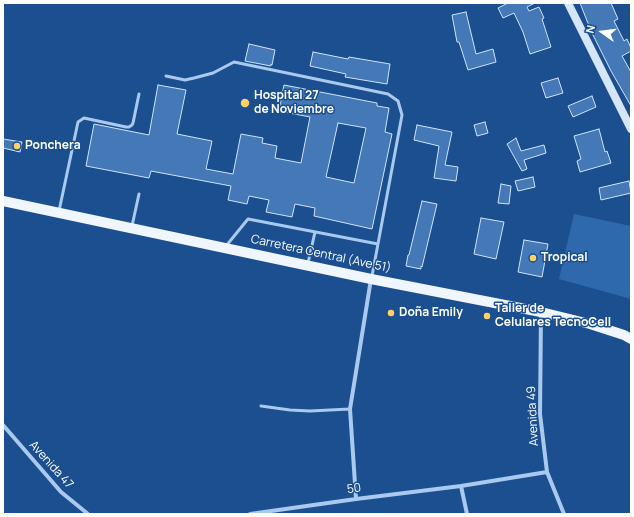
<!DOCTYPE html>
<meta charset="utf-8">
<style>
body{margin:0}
#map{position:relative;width:634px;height:517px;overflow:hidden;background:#1b4f8f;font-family:Manrope,sans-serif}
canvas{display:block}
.frame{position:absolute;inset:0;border:4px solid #fff;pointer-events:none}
.north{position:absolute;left:582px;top:12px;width:40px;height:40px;-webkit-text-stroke:3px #1b4f8f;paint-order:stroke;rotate:284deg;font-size:11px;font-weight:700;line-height:16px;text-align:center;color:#fff}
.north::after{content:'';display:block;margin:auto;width:14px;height:18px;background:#fff;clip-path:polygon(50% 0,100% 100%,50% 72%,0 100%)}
</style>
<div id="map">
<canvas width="634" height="517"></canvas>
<div class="frame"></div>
<div class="north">N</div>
</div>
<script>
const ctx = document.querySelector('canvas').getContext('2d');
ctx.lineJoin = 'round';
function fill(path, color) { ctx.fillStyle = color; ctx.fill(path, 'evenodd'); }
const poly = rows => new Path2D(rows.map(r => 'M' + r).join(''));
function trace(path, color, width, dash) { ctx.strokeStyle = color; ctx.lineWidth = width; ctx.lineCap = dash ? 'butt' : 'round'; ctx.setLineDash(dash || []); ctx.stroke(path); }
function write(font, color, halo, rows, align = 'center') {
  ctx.font = font + ' Manrope,sans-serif'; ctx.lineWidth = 3; ctx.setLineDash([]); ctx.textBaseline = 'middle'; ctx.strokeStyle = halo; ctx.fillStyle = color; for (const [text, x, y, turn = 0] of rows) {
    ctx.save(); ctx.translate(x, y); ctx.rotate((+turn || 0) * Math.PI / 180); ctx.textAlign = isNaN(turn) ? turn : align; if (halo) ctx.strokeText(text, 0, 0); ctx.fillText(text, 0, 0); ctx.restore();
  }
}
fill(poly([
 [574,214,631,226,631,299,559,279]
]), '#2e69ad');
const building = poly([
 [508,3,535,3,527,7,529,11,539,7,544,18,542,19,551,47,530,54,523,32,514,13,503,18,498,8,508,3],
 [580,3,611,3,618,19,614,21,624,41,627,39,631,48,631,51,622,56,631,72,631,106,611,71,591,31,580,3],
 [466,12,476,54,493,49,496,62,468,70,459,42,457,42,452,15,466,12],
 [249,44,275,50,272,65,271,64,271,66,245,61,249,44],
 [313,52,348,59,349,57,390,64,387,84,345,77,346,74,310,66,313,52],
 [558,78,563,93,546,98,541,83,558,78],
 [158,85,186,90,177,134,212,141,206,169,233,174,241,134,263,138,262,143,277,146,275,158,301,163,310,117,279,111,284,85,377,103,377,106,389,108,385,132,392,134,372,229,314,216,315,208,295,204,292,217,266,212,269,200,249,196,247,204,228,200,231,186,151,171,149,178,86,166,94,124,149,135,158,85],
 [338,123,366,128,354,183,326,177,338,123],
 [592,96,596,107,573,117,568,106,592,96],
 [485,122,488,133,477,136,474,125,485,122],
 [417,125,452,132,445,165,458,167,456,181,434,178,439,146,414,140,417,125],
 [599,129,605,152,607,151,611,163,580,172,577,161,581,159,574,136,599,129],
 [516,138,521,151,544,145,546,153,524,160,527,169,522,171,507,144,516,138],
 [3,139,22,142,20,152,3,148,3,139],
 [533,177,535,187,518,191,515,181,533,177],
 [629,181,631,193,601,200,599,188,629,181],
 [501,184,511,186,509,204,498,203,501,184],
 [422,201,437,204,422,267,421,266,421,269,406,266,408,255,409,255,422,201],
 [481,218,504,222,496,259,474,254,481,218],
 [524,240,548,244,542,277,518,272,524,240]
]);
fill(building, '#4478b7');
trace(building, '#cfe3fa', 1);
trace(poly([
 [166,76,185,80,194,78,213,73,234,62,388,94,398,101,402,115,372,276],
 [59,211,78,122,84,118,126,127,129,127,132,125,133,123,139,94],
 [132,226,139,194],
 [226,246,248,219,378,244],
 [308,263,315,232],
 [261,406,290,410,310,411,350,409]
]), '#a9c9ee', 3);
trace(poly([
 [541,312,540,414,547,472,564,514],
 [3,425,61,492,88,514],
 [461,486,467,514],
 [356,499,350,409,371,279],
 [250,514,356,499,461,486,547,472]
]), '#a9c9ee', 4);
trace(poly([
 [568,3,631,129]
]), '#d6e6fa', 8);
trace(poly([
 [3,201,371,279,541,312,590,324,624,335,631,339]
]), '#f0f6ff', 10);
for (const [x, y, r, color] of [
 [245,103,5,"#ffd166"],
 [17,146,4,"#ffd166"],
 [533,258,4,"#ffd166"],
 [391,313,4,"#ffd166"],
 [487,316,4,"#ffd166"]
]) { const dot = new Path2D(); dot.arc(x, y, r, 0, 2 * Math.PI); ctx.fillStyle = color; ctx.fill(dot); trace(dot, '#1b4f8f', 1.5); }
write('bold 12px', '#fff', '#1b4f8f', [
 ["Hospital 27",254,96],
 ["de Noviembre",254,110],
 ["Ponchera",25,146],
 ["Tropical",541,258],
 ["Taller de",495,309],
 ["Celulares TecnoCell",495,323],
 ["Doña Emily",399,313]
], 'left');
write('12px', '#fff', '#1b4f8f', [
 ["Carretera Central (Ave 51)",321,254,12],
 ["Avenida 49",533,416,-93],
 ["Avenida 47",51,465,48],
 ["50",354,489,-8]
]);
</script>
